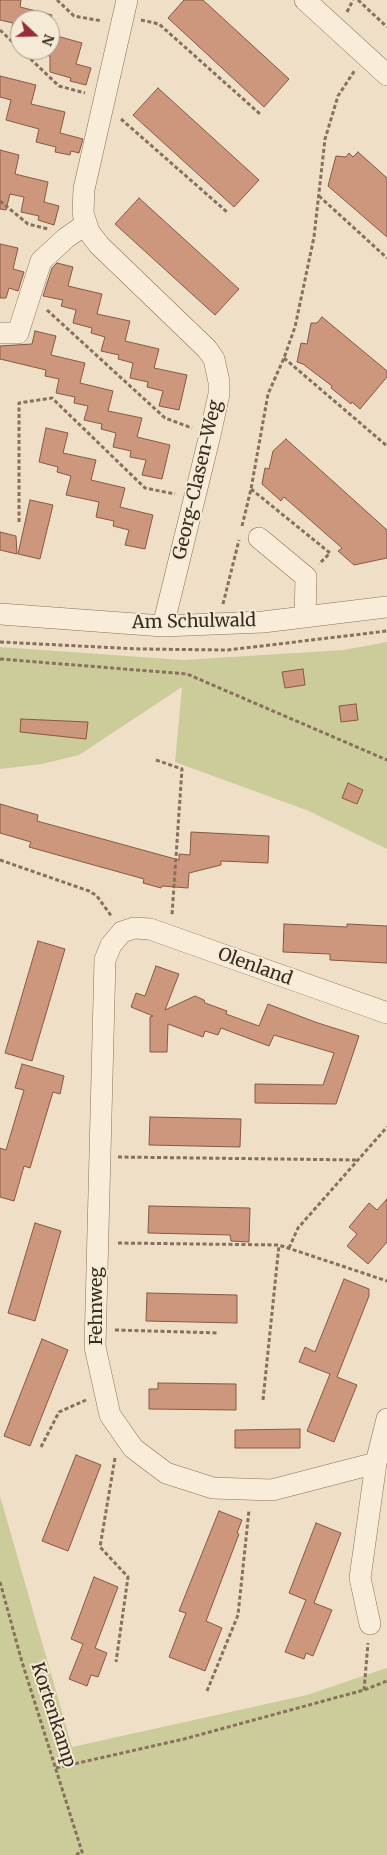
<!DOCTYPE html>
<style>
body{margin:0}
#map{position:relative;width:387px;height:1855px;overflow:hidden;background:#eedfc6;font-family:Merriweather,serif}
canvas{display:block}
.north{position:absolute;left:10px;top:10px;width:50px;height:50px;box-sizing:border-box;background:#f5ead6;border:1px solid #aa9d8d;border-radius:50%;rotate:111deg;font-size:14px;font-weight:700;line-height:20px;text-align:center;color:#3a2a1f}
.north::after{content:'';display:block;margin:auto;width:18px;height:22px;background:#982c36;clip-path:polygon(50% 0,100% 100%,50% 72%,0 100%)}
</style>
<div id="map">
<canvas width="387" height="1855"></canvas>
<div class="north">N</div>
</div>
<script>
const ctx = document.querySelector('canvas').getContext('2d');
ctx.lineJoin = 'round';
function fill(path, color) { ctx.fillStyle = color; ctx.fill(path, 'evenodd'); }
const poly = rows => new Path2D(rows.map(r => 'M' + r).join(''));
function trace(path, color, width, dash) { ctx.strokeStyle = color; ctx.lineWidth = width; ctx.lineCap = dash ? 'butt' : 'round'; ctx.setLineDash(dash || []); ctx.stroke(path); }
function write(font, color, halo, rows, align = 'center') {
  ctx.font = font + ' Merriweather,serif'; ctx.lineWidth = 4; ctx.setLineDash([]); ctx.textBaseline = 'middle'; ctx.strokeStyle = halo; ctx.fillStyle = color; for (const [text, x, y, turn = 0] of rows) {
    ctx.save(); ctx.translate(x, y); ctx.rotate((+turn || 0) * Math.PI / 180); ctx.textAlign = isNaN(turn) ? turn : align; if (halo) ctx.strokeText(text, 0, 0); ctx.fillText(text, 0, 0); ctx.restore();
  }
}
fill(poly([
 [387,642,387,849,309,811,175,762,182,687,79,755,42,764,0,769,0,647,183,660,344,650],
 [0,1496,72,1747,307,1695,387,1668,387,1855,0,1855]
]), '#cbcc9a');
const building = poly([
 [0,0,21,0,20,7,52,15,50,22,50,20,20,20,20,29,12,27,13,23,0,20,0,0],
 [184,0,203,0,289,79,264,107,168,18,184,0],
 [50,34,82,43,76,64,91,68,86,85,70,81,71,78,50,72,50,56,41,54,42,50,50,50,50,34],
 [0,76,36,85,31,104,65,112,60,133,83,139,79,153,71,151,70,155,55,152,56,147,36,142,39,129,6,120,11,100,0,97,0,76],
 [158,88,259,180,234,207,133,115,158,88],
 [0,150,19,155,15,174,48,182,44,202,59,206,54,225,38,220,39,216,21,212,24,197,10,194,6,210,0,209,0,150],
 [358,152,387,178,387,237,328,186,336,156,346,157,349,153,353,157,358,152],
 [139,198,239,289,215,315,115,224,139,198],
 [0,244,18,248,13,269,24,272,18,291,9,288,6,298,0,298,0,244],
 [57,263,73,267,68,286,102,294,97,314,130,321,125,341,159,349,154,368,187,375,179,410,159,406,163,391,147,387,148,382,130,378,133,363,118,359,119,355,101,351,105,337,91,333,92,328,73,323,76,310,61,306,63,300,43,296,52,268,57,263],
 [322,317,387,371,387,377,360,409,352,402,351,404,331,388,332,386,303,364,297,362,301,343,307,344,311,323,317,323,322,317],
 [35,331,56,336,51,355,85,363,80,383,113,391,108,411,142,418,137,437,170,445,162,479,142,475,146,460,130,457,131,451,113,447,116,433,101,429,102,424,84,420,88,406,74,403,75,397,56,393,59,379,45,376,46,370,0,359,0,346,32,344,35,331],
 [46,428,68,433,63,453,96,460,91,480,125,488,120,507,153,515,145,549,125,545,129,530,113,526,114,521,96,517,99,502,66,495,71,476,57,472,58,467,39,462,46,428],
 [286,439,387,530,387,558,354,565,338,551,342,548,284,497,281,501,262,484,265,468,269,469,273,451,286,439],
 [30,500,53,505,40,559,18,554,30,500],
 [0,532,16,536,17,554,0,550,0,532],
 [303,669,305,685,285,688,282,672,303,669],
 [356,704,358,720,341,722,339,706,356,704],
 [21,719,88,722,86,739,20,732,21,719],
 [348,783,363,790,357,804,342,798,348,783],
 [0,804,38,815,37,821,179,860,179,854,190,855,191,832,269,836,268,863,221,861,221,865,189,873,188,888,162,886,161,888,143,883,144,879,29,847,31,842,0,833,0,804],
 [284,924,347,927,347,924,387,926,387,963,330,960,330,954,283,952,284,924],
 [38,941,65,949,32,1061,5,1053,38,941],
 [156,966,179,974,165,1010,195,996,204,1000,205,1003,227,1011,226,1014,259,1026,268,1004,315,1022,359,1036,336,1104,255,1103,255,1084,323,1085,334,1053,274,1035,269,1046,221,1028,218,1035,205,1031,203,1037,168,1024,167,1052,150,1052,150,1017,153,1016,131,1007,136,993,145,996,156,966],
 [22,1064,64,1076,60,1094,53,1092,30,1168,24,1166,14,1201,0,1197,0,1148,6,1150,24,1090,15,1088,22,1064],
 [150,1117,241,1119,240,1147,149,1145,150,1117],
 [387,1199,387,1242,368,1264,347,1246,357,1234,349,1227,369,1203,377,1210,387,1199],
 [149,1206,250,1208,249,1242,231,1241,230,1235,148,1233,149,1206],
 [35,1223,61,1231,35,1321,8,1313,35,1223],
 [344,1279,369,1289,369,1296,337,1377,357,1385,334,1442,307,1431,330,1374,299,1362,305,1347,315,1352,344,1279],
 [147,1293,237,1295,237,1323,146,1321,147,1293],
 [42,1339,68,1350,30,1446,4,1436,42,1339],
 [158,1383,236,1384,236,1410,149,1409,149,1389,158,1389,158,1383],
 [300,1429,300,1448,235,1448,235,1430,300,1429],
 [76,1455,101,1465,68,1551,42,1541,76,1455],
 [219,1511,242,1520,237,1533,239,1534,206,1621,222,1628,205,1671,169,1657,186,1613,179,1611,219,1511],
 [316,1523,341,1533,314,1603,332,1610,313,1656,306,1653,304,1659,285,1652,306,1600,289,1593,316,1523],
 [94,1577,118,1587,95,1648,107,1653,98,1677,91,1675,87,1686,69,1679,83,1644,71,1639,94,1577]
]);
fill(building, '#cc977c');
trace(building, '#885842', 1);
const minor = poly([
 [127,0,84,189,83,213,89,232,99,245,207,349,214,359,219,382,219,394,210,435,163,626],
 [305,0,387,75],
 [0,333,18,333,41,261,66,238,86,224],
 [259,538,306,577,305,617],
 [0,614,163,626,263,622,387,607],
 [376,1463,387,1419],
 [370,1624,360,1578,376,1463,272,1490,213,1488,166,1473,133,1448,110,1415,95,1347,105,960,111,945,122,932,134,928,150,929,387,1013]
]);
trace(minor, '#89705c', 22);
trace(poly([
 [57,0,74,16,102,21],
 [358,0,387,27],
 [347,12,353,0],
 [141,20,159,24,260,114],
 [0,30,20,49],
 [21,50,59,86,85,93],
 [121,119,227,212],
 [319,196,387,258],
 [0,201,28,224,48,229],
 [47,310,165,418,192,428],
 [284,358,387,446],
 [251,489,330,553,319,564],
 [19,522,19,403,52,398,145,488,175,494],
 [242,526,251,489,268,394,284,358,295,327,314,237,325,139,338,96,355,70],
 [223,604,239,540],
 [0,642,139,649,228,650,387,631],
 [0,659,187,674,387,760],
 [156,760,182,769,172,915],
 [0,860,89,891,97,896,112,917],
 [118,1157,358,1160],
 [118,1243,279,1245,387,1281],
 [289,1248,298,1228,387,1127],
 [115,1330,219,1333],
 [263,1400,279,1245],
 [41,1447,59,1412,86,1400],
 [115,1458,100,1547,128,1577,116,1662],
 [0,1582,22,1662,83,1855],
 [364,1690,368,1643],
 [207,1691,238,1615,249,1510],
 [56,1768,184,1739,364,1690,387,1681],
 [76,1855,82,1851]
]), '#89705c', 3, [4, 2.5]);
trace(minor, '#f9edda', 21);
write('18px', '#3a2a1f', '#f5ead6', [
 ["Georg-Clasen-Weg",198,480,-77],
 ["Am Schulwald",194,622,-1],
 ["Olenland",255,967,20],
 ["Fehnweg",97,1306,-90],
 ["Kortenkamp",53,1715,72]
]);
</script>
